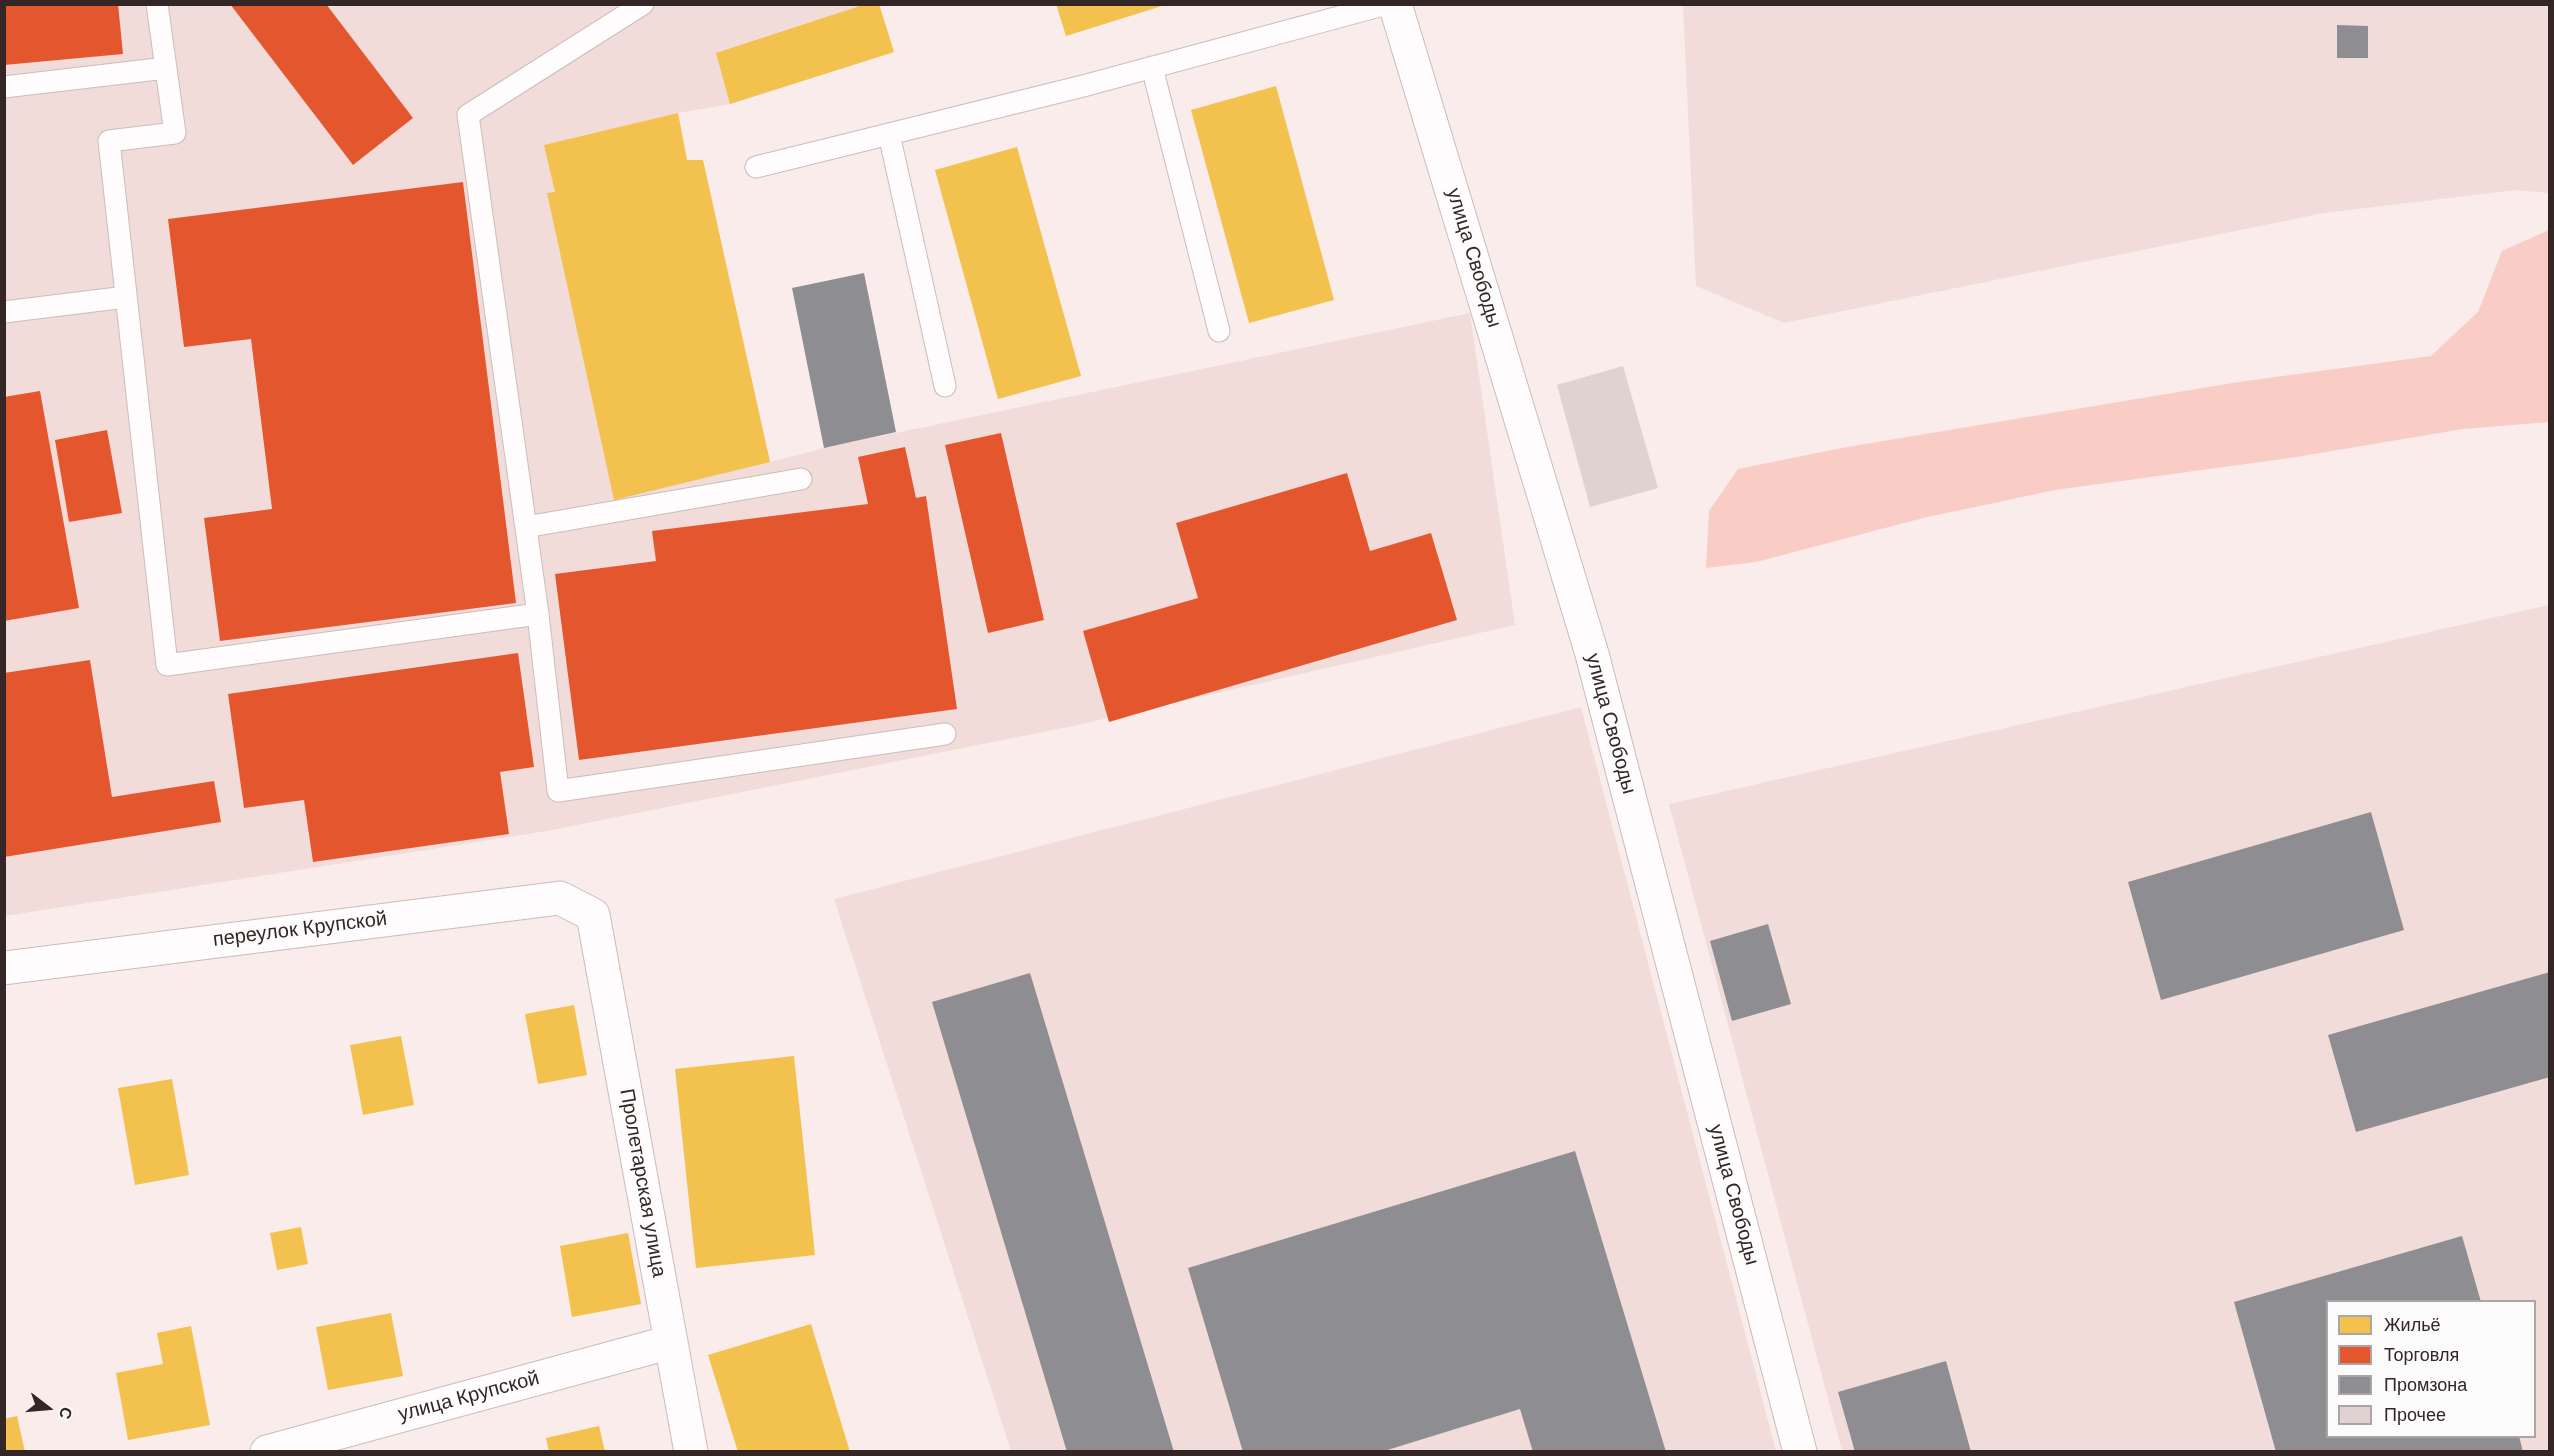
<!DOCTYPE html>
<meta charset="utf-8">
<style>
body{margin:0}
#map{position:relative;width:2554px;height:1456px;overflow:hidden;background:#f9ecea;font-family:"DM Sans",sans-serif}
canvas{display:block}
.frame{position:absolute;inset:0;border:6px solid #342624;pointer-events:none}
.legend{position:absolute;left:2326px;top:1300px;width:210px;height:138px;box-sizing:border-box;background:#fbfbfb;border:2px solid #aba6a5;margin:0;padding:8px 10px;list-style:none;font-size:18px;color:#342624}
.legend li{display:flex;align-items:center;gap:12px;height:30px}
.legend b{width:30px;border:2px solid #aba6a5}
.north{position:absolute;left:18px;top:1378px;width:60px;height:60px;-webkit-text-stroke:4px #fbfbfb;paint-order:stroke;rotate:106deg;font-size:16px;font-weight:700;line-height:24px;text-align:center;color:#342624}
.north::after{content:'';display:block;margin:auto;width:21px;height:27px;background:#342624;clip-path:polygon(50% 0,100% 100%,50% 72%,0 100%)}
</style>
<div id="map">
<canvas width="2554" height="1456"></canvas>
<div class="frame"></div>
<ul class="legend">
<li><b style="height:16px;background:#f2c14e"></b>Жильё</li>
<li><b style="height:16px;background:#e4572e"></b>Торговля</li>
<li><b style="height:16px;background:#8d8d92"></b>Промзона</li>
<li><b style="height:16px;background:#dfd2d0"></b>Прочее</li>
</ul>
<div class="north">С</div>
</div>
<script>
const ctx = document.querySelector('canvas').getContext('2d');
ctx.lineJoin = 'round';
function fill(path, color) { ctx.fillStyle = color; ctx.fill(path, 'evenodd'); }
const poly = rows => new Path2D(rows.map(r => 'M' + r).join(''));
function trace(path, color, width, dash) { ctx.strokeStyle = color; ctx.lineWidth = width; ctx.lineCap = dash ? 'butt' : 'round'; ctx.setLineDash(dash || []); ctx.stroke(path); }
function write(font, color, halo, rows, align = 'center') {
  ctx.font = font + ' "DM Sans",sans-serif'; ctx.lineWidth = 6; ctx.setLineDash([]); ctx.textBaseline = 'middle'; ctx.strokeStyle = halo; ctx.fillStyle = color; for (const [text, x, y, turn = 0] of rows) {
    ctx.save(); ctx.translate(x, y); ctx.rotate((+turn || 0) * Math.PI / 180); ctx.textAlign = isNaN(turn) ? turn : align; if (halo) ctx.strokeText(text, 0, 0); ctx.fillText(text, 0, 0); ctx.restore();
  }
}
fill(poly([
 [5,5,879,5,894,52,730,104,678,113,687,160,703,160,770,462,824,448,1470,313,1515,625,1073,726,547,831,5,916],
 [1683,5,2549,5,2549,193,2516,190,2324,213,1784,323,1696,286],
 [2549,605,2549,1451,1842,1451,1669,804],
 [2328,1302,2534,1302,2534,1436,2328,1436],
 [1581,707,1776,1451,1011,1451,834,899]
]), '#f2dcd9');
fill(poly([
 [2549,230,2549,422,2463,429,2290,458,2055,490,1923,518,1756,562,1706,568,1709,511,1738,469,1847,447,2239,382,2431,356,2478,312,2502,251]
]), '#f9ccc5');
fill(poly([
 [866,4,879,4,894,52,730,104,716,53],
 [1056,4,1165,4,1165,5,1066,36],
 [1276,86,1334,300,1249,323,1191,110],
 [678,113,687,160,703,160,770,462,614,500,547,193,555,192,544,145],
 [1017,147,1081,376,998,399,935,170],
 [574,1005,587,1075,538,1084,525,1014],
 [401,1036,414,1105,363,1115,350,1045],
 [794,1056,815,1255,696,1268,675,1069],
 [172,1079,189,1175,135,1185,118,1088],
 [301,1227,308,1264,277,1270,270,1233],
 [628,1233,641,1304,572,1317,560,1246],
 [391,1313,403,1376,328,1390,316,1327],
 [811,1324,850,1452,738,1452,708,1355],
 [191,1326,210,1425,128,1440,116,1373,163,1364,157,1333],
 [17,1416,25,1452,4,1452,4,1419],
 [599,1426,605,1452,549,1452,546,1438]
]), '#f2c14e');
fill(poly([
 [4,4,118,4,123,54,4,65],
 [230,4,326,4,413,118,353,165],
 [463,182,516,603,220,641,204,518,272,509,251,339,184,347,168,219],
 [40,391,79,608,4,621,4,397],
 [107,430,122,513,69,522,55,440],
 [1001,433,1044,620,988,633,945,445],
 [905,447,916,498,926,496,957,709,579,760,555,574,656,561,652,531,868,504,858,457],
 [1347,473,1370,551,1431,533,1457,620,1109,722,1083,631,1198,598,1176,523],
 [518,653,534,767,500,772,509,834,313,862,304,800,244,808,228,694],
 [90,660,112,797,214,781,221,822,4,857,4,673]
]), '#e4572e');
fill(poly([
 [2337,25,2368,26,2368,58,2337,58],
 [864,273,896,432,824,448,792,288],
 [2371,812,2404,930,2161,1000,2128,882],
 [1768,924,1791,1004,1732,1021,1710,941],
 [2550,972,2550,1077,2356,1132,2328,1035],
 [1030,973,1174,1452,1067,1452,932,1002],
 [1575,1151,1666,1452,1533,1452,1520,1409,1381,1452,1243,1452,1188,1268],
 [2462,1236,2481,1302,2328,1302,2328,1436,2519,1436,2523,1452,2276,1452,2234,1302],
 [1946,1361,1971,1452,1855,1452,1838,1392]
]), '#8d8d92');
fill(poly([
 [1623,366,1658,488,1590,507,1557,385]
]), '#dfd2d0');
const lane = poly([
 [157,4,175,133,109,141,167,665,538,614],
 [643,4,468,115,538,614,558,791,945,734],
 [1152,67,1219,331],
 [4,87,166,68],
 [889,134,945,386],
 [756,167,1083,86,1387,4],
 [4,312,126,297],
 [526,527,801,479]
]);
const street = poly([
 [4,968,560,898,593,915,691,1452],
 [267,1452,671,1342]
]);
const secondary = poly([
 [1395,4,1592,654,1800,1452]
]);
trace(lane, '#c9bdbb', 23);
trace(street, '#c9bdbb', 35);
trace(secondary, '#c9bdbb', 35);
trace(lane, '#fefcfc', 21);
trace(street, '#fefcfc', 33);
trace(secondary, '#fefcfc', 33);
write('20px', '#342624', '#fbfbfb', [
 ["улица Свободы",1473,258,73],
 ["улица Свободы",1610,724,75],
 ["переулок Крупской",300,930,-7],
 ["Пролетарская улица",642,1183,80],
 ["улица Свободы",1733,1195,75],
 ["улица Крупской",469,1397,-15]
]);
</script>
